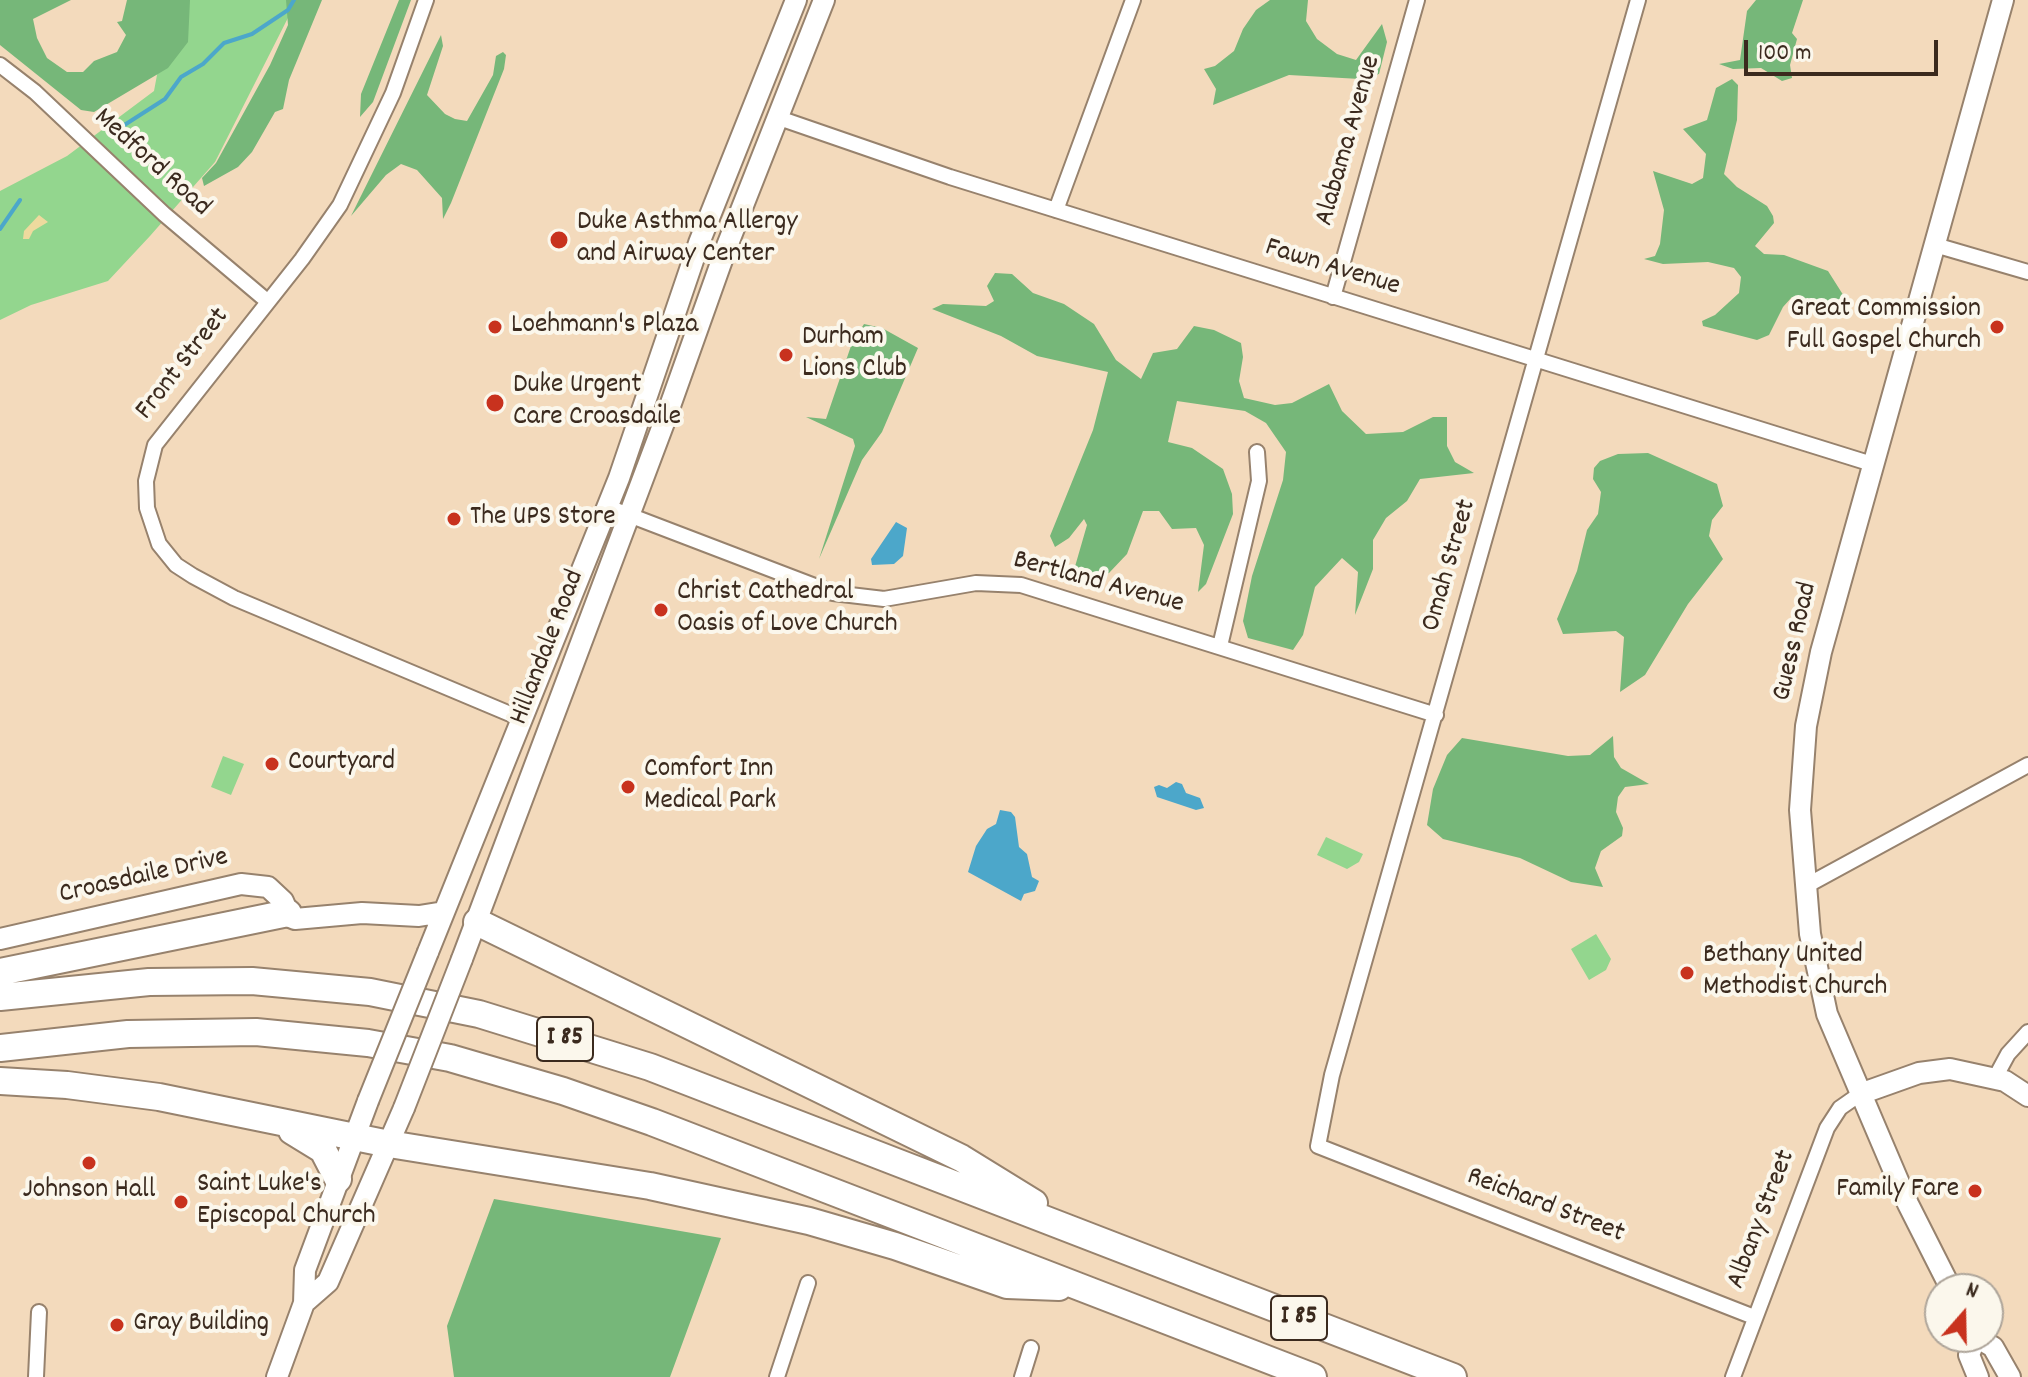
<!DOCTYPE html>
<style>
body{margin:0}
#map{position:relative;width:2028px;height:1377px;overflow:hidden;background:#f3dabc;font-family:Dekko,sans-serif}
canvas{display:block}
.north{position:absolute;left:1924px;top:1273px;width:80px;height:80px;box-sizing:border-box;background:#fbf7ec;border:2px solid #aea59a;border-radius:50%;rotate:20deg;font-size:22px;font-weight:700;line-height:32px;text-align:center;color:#3b2a1e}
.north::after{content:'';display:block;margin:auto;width:28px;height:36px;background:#c8321e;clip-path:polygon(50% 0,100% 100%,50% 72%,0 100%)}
.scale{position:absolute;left:1744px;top:40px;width:194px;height:36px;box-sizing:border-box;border:4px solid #3b2a1e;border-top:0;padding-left:10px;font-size:24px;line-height:28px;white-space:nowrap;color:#3b2a1e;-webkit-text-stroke:6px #fbf7ec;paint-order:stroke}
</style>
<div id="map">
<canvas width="2028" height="1377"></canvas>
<div class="north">N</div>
<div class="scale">100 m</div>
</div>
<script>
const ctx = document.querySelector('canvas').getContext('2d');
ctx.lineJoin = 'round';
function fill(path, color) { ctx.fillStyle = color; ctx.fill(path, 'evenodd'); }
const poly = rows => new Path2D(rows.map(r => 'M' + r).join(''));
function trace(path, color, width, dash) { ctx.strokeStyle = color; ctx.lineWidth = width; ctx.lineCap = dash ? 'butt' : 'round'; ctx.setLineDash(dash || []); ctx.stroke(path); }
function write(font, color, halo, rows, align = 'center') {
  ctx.font = font + ' Dekko,sans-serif'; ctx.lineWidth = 8; ctx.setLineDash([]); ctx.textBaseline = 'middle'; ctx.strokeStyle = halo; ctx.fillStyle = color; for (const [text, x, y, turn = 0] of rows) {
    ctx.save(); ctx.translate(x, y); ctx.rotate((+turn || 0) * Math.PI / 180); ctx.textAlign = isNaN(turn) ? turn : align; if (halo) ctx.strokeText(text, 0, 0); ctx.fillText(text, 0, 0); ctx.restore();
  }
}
fill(poly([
 [171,0,297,0,215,162,150,236,108,281,31,305,0,320,0,191,67,156,154,91],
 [223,756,244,764,231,795,211,787],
 [1326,837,1363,854,1359,862,1347,869,1317,855],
 [1596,934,1611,959,1606,970,1589,980,1571,949]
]), '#93d68e');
fill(poly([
 [0,0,71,0,33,19,37,38,47,58,67,72,83,72,94,61,117,52,126,35,117,22,122,21,127,0,190,0,188,42,168,68,94,112,81,110,0,45],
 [286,0,322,0,289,80,283,109,275,112,252,152,238,167,204,186,202,178,216,163,270,65,288,25],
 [399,0,411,0,373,102,360,117,361,94],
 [1270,0,1308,0,1306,21,1317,39,1337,54,1356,60,1382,24,1387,42,1379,74,1360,79,1289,75,1213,105,1216,89,1204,69,1215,66,1234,51,1243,29,1256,10],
 [1756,0,1803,0,1792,33,1797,39,1790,65,1792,78,1782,81,1761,68,1733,69,1719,64,1740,60,1747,11],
 [441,35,443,46,427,95,445,114,455,119,467,121,493,75,496,56,503,52,506,55,504,69,451,203,443,219,442,198,417,170,401,164,386,175,351,216],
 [1732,79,1738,85,1737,120,1724,174,1737,187,1767,206,1773,216,1774,223,1755,246,1764,254,1784,255,1828,271,1847,301,1830,304,1792,297,1783,307,1769,335,1757,340,1703,326,1702,321,1715,315,1739,293,1741,277,1734,268,1708,262,1663,264,1644,259,1655,256,1660,244,1664,210,1653,171,1692,184,1703,178,1706,154,1683,129,1707,120,1716,88],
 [995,273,1012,274,1033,293,1064,304,1094,324,1116,360,1141,379,1153,353,1177,349,1194,326,1214,330,1241,343,1243,357,1239,381,1244,398,1275,405,1292,403,1329,384,1342,411,1366,434,1403,432,1433,417,1447,417,1447,446,1455,462,1474,473,1420,479,1407,501,1386,518,1373,540,1373,569,1355,615,1358,572,1342,558,1315,587,1303,635,1293,650,1248,638,1243,621,1252,576,1283,480,1286,452,1266,423,1245,411,1177,401,1168,442,1192,448,1223,469,1232,494,1233,514,1206,584,1198,592,1204,545,1196,528,1172,529,1159,511,1143,511,1127,554,1109,573,1095,578,1074,570,1087,525,1084,519,1069,538,1055,547,1050,536,1093,430,1108,372,1037,356,1001,336,932,309,943,304,986,306,994,301,987,286],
 [864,324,882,328,918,348,882,432,862,460,819,559,855,446,853,439,806,417,826,419,852,343],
 [1648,453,1717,484,1723,506,1712,520,1709,536,1723,559,1688,604,1645,675,1620,692,1624,637,1616,631,1563,634,1557,619,1577,571,1587,530,1598,514,1601,492,1593,479,1594,468,1600,461,1618,454],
 [1613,736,1614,757,1621,768,1649,784,1625,787,1618,797,1616,812,1623,828,1622,836,1601,851,1595,868,1603,887,1571,882,1520,858,1443,839,1427,825,1433,789,1447,755,1462,738,1568,756,1590,755],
 [494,1199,721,1238,670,1377,454,1377,447,1326]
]), '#76b779');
fill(poly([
 [39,215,48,222,33,231,29,239,23,239,24,231]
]), '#eeda9e');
fill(poly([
 [896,522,907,528,903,556,894,564,872,565,871,559],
 [1176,782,1182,784,1186,793,1200,798,1204,808,1196,810,1157,797,1154,787,1159,785,1167,788],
 [1000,810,1011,812,1015,817,1019,847,1027,854,1032,877,1039,881,1035,891,1024,894,1021,901,968,872,976,846,987,829,996,824]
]), '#4ca7ca');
trace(poly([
 [115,131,165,99,181,77,203,64,224,43,252,34,288,10,294,0],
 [0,229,20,200]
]), '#4ca7ca', 4);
const street = poly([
 [426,0,393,93,340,205,302,259,155,445,146,481,147,508,159,544,176,565,193,576,234,598,522,719],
 [1638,0,1332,1075,1318,1146,1754,1317],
 [0,65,35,92,164,214,267,301],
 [779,118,950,177,1872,464],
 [1056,210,1133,0],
 [1935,245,2028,272],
 [1333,297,1417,0],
 [608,507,833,593,884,599,976,583,1021,585,1436,715],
 [1220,646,1259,481,1257,452],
 [1804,887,2028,765],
 [1995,1078,2008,1054,2028,1032],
 [36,1377,39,1312],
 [777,1377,808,1283],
 [1022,1377,1031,1348],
 [1733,1377,1827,1128,1840,1108,1860,1094]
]);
const secondary = poly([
 [0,939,241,884,268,887,283,901,290,917,295,919,362,913,419,916,444,912],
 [428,952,619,478,699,243,796,0],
 [462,959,665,420,727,246,824,0],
 [1860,1094,1919,1073,1950,1069,2005,1081,2028,1096],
 [1951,1289,1908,1204,1827,1014,1810,934,1800,810,1806,726,1821,652,2003,0],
 [304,1303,328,1282,404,1108],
 [1976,1337,1993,1347,2010,1377],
 [1976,1337,1969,1355,1978,1377],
 [277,1377,304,1303,305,1270,368,1101]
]);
const highway = poly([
 [477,922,961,1158,1034,1203],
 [0,972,288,913],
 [0,997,149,982,252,981,370,992,479,1014,650,1067,1453,1377],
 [0,1048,128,1034,256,1032,368,1043,450,1058,563,1091,652,1122,1313,1377],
 [0,1081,67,1085,159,1097,389,1144,650,1186,809,1221,895,1246,1007,1285,1059,1287],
 [292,1131,323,1150,338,1179]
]);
trace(street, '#97826d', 18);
trace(secondary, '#97826d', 24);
trace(highway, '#97826d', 30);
trace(street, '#fff', 14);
trace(secondary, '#fff', 20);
trace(highway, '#fff', 26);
const secondaryBridge = poly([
 [368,1101,428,952],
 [404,1108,462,959]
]);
trace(secondaryBridge, '#97826d', 24, []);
trace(secondaryBridge, '#fff', 20);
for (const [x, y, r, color] of [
 [559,240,10,"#c8321e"],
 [495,327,8,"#c8321e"],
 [1997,327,8,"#c8321e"],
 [786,355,8,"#c8321e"],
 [495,403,10,"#c8321e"],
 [454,519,8,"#c8321e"],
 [661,610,8,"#c8321e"],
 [272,764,8,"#c8321e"],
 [628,787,8,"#c8321e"],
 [1687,973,8,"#c8321e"],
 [89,1163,8,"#c8321e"],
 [1975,1191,8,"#c8321e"],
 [181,1202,8,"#c8321e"],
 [117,1325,8,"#c8321e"]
]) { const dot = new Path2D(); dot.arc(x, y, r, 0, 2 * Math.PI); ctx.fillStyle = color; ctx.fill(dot); trace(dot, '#fbf7ec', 3); }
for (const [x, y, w] of [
 [565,1039,56],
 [1299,1318,56]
]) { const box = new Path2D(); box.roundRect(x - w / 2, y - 22, w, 44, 6); ctx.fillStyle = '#fbf7ec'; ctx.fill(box); trace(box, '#3b2a1e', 2); }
write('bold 26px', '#3b2a1e', null, [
 ["I 85",565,1039],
 ["I 85",1299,1318]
]);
write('28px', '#3b2a1e', '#fbf7ec', [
 ["Alabama Avenue",1350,141,-74],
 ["Medford Road",151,164,42],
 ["Fawn Avenue",1332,269,17],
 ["Front Street",184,365,-52],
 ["Omah Street",1451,566,-74],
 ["Bertland Avenue",1098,584,15],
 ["Guess Road",1797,642,-77],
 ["Hillandale Road",549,648,-69],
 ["Croasdaile Drive",144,878,-13],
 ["Reichard Street",1545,1207,21],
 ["Albany Street",1763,1220,-69]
]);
write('28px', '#3b2a1e', '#fbf7ec', [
 ["Duke Asthma Allergy",577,224],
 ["and Airway Center",577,256],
 ["Great Commission",1981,311,"right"],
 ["Full Gospel Church",1981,343,"right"],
 ["Loehmann's Plaza",511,327],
 ["Durham",802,339],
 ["Lions Club",802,371],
 ["Duke Urgent",513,387],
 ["Care Croasdaile",513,419],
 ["The UPS Store",470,519],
 ["Christ Cathedral",677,594],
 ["Oasis of Love Church",677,626],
 ["Courtyard",288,764],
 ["Comfort Inn",644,771],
 ["Medical Park",644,803],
 ["Bethany United",1703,957],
 ["Methodist Church",1703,989],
 ["Saint Luke's",197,1186],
 ["Episcopal Church",197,1218],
 ["Family Fare",1959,1191,"right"],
 ["Johnson Hall",89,1192,"center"],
 ["Gray Building",133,1325]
], 'left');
</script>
